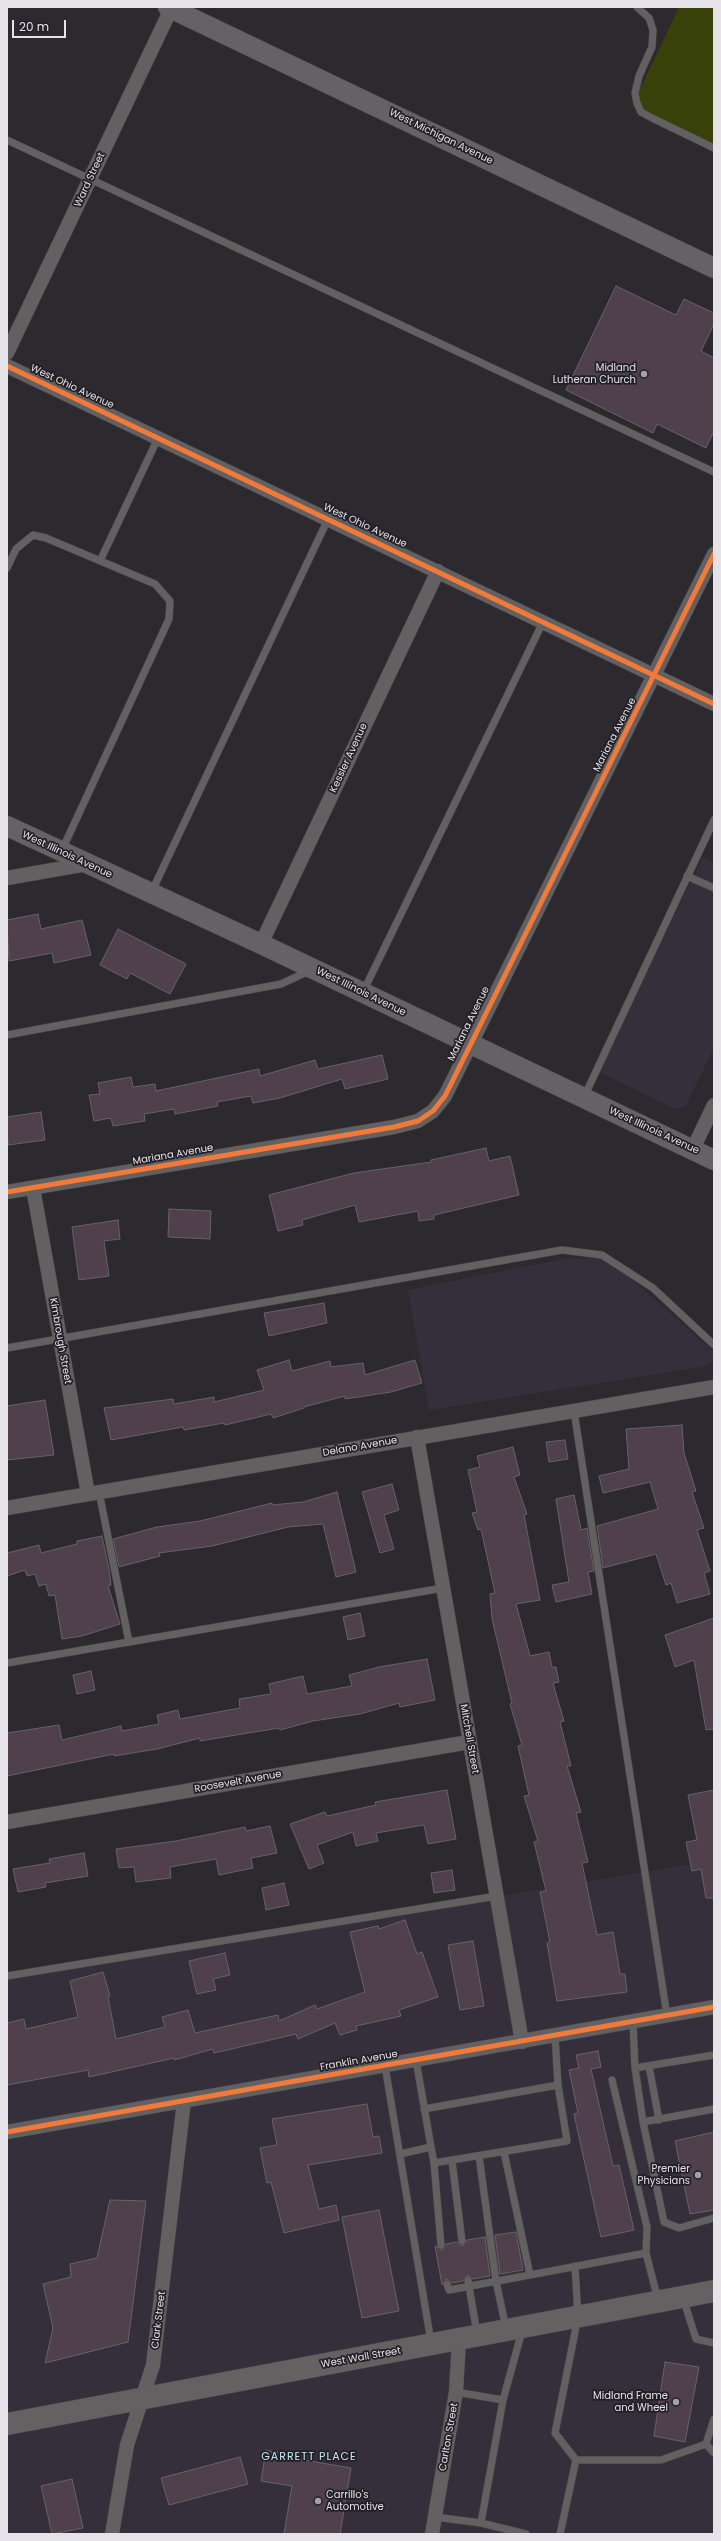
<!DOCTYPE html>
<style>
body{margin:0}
#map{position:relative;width:721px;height:2541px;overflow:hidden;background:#2c2a2f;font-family:Poppins,sans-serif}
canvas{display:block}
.frame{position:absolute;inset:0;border:8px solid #e5e2e8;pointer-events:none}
.scale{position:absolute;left:12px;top:20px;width:54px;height:18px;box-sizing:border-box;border:2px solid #e5e2e8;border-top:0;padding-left:5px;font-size:12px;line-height:14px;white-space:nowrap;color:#e5e2e8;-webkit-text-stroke:3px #221f26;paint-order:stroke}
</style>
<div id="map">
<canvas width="721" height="2541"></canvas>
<div class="frame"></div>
<div class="scale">20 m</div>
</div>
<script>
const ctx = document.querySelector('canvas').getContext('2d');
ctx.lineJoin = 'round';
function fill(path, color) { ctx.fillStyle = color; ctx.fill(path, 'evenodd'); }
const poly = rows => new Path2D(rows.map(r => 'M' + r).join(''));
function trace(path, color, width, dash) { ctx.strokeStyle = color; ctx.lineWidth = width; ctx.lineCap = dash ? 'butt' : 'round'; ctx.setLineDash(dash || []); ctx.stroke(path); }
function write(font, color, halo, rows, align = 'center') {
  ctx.font = font + ' Poppins,sans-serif'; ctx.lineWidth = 3.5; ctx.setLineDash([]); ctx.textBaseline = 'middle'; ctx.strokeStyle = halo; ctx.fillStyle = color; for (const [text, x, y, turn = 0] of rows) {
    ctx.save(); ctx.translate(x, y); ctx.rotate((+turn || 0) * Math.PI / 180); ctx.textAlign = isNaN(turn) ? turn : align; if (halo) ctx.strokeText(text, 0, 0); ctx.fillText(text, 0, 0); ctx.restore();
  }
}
fill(poly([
 [703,857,714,862,714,1047,686,1106,675,1109,598,1071],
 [601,1258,619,1268,714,1352,714,1361,701,1367,429,1410,408,1290,564,1259],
 [714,1860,714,2534,7,2534,7,1980]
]), '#352f3b');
fill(poly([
 [679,7,714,7,714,146,632,106]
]), '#384107');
const building = poly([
 [616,286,676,315,684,299,714,313,714,324,701,351,714,358,714,431,706,448,657,424,653,433,566,390,616,286],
 [38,914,41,929,82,920,91,955,54,963,52,953,9,961,7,920,38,914],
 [118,929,186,964,170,994,130,973,127,979,100,965,118,929],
 [382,1055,388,1079,345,1089,342,1079,280,1098,253,1103,251,1096,217,1102,218,1106,175,1114,174,1109,144,1114,145,1121,113,1126,111,1118,94,1121,89,1095,100,1094,98,1083,131,1077,133,1087,155,1084,156,1091,259,1069,260,1076,315,1060,318,1069,382,1055],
 [41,1112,45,1140,8,1145,7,1117,41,1112],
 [486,1148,489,1161,510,1156,519,1195,434,1215,434,1219,419,1221,418,1211,359,1222,355,1205,302,1220,303,1225,278,1231,269,1195,354,1173,431,1162,431,1160,486,1148],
 [169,1209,211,1211,210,1239,168,1237,169,1209],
 [118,1220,120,1239,104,1241,109,1276,79,1280,72,1227,118,1220],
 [324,1303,327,1323,269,1336,264,1313,324,1303],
 [289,1360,292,1371,330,1361,331,1367,363,1363,365,1375,415,1360,422,1383,391,1392,345,1399,345,1396,304,1407,304,1408,273,1418,271,1414,225,1425,224,1423,184,1430,183,1427,111,1440,104,1408,173,1399,174,1404,214,1397,214,1402,264,1390,257,1370,289,1360],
 [45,1400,54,1455,7,1460,7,1406,45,1400],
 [682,1425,684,1453,696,1491,692,1492,704,1528,697,1530,710,1571,704,1573,710,1594,677,1603,671,1583,666,1585,656,1554,603,1568,597,1526,658,1509,650,1482,603,1493,599,1476,629,1469,626,1429,682,1425],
 [565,1440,568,1459,549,1462,546,1442,565,1440],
 [513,1447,520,1475,514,1477,527,1514,524,1515,540,1600,516,1604,530,1656,549,1652,552,1667,556,1667,559,1682,553,1683,564,1721,560,1722,571,1766,567,1766,581,1812,576,1813,588,1862,582,1863,597,1935,613,1932,620,1974,625,1974,627,1992,557,2001,547,1943,550,1942,540,1892,546,1891,534,1842,538,1841,524,1796,529,1795,518,1746,522,1745,510,1704,512,1703,492,1619,490,1594,495,1593,481,1529,478,1530,472,1513,477,1512,468,1470,480,1467,477,1456,513,1447],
 [392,1484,399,1510,384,1515,394,1549,380,1553,362,1492,392,1484],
 [337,1492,356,1572,336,1577,323,1524,288,1527,212,1546,159,1553,160,1556,119,1567,113,1539,157,1527,200,1521,272,1503,272,1505,303,1502,337,1492],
 [574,1495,581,1530,587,1528,594,1571,588,1572,592,1594,556,1602,552,1585,569,1582,556,1499,574,1495],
 [102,1536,109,1569,111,1585,108,1586,120,1624,82,1636,62,1639,55,1595,49,1596,46,1584,39,1586,35,1574,27,1576,25,1570,7,1576,7,1553,39,1545,41,1553,77,1544,77,1541,102,1536],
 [360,1613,365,1636,348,1640,343,1617,360,1613],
 [714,1618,714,1729,706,1730,694,1660,675,1667,665,1635,714,1618],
 [427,1659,435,1700,400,1707,399,1703,360,1714,313,1721,280,1730,279,1728,200,1741,200,1738,157,1749,114,1756,114,1754,7,1776,7,1733,59,1725,62,1740,121,1726,122,1731,159,1724,157,1715,178,1710,180,1719,240,1708,239,1699,271,1694,269,1684,303,1676,307,1694,352,1686,349,1675,379,1667,427,1659],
 [91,1671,95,1690,77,1694,73,1675,91,1671],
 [447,1790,456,1839,428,1844,424,1825,376,1833,378,1841,356,1846,353,1832,317,1845,324,1863,309,1869,290,1824,325,1812,327,1816,376,1805,375,1802,447,1790],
 [714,1790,714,1898,706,1898,701,1869,692,1871,686,1842,697,1840,688,1795,714,1790],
 [270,1826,277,1853,251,1858,253,1868,219,1875,216,1859,170,1867,171,1878,136,1882,134,1867,119,1868,116,1849,176,1841,245,1827,246,1831,270,1826],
 [84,1853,88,1876,45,1883,46,1887,18,1892,13,1869,50,1863,49,1859,84,1853],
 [452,1870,455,1890,434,1893,431,1873,452,1870],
 [284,1883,289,1905,266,1910,262,1888,284,1883],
 [405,1920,417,1954,422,1952,438,1997,399,2010,401,2016,356,2026,357,2030,340,2035,335,2023,298,2039,296,2034,214,2053,213,2049,174,2060,174,2058,89,2077,88,2070,7,2085,7,2023,24,2019,26,2029,78,2017,70,1981,103,1972,110,1996,108,1997,116,2039,165,2027,162,2017,188,2010,195,2033,278,2015,279,2021,315,2005,317,2009,365,1992,350,1932,378,1926,379,1929,405,1920],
 [473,1941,484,2006,460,2010,448,1945,473,1941],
 [225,1953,230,1975,213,1979,216,1990,197,1994,189,1961,225,1953],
 [598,2051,601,2067,591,2069,613,2166,619,2165,634,2230,601,2237,574,2114,578,2113,569,2070,579,2068,576,2055,598,2051],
 [367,2104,373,2137,379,2136,382,2153,308,2165,319,2209,336,2205,339,2220,284,2233,271,2182,267,2183,260,2148,277,2145,272,2119,367,2104],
 [714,2132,714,2210,690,2214,675,2141,714,2132],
 [110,2200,146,2201,128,2342,45,2363,53,2328,43,2284,71,2277,70,2264,97,2258,110,2200],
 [379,2210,399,2311,362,2318,342,2217,379,2210],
 [516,2232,523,2270,500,2274,495,2235,516,2232],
 [485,2237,490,2276,473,2279,467,2275,463,2281,452,2283,446,2279,442,2285,435,2246,442,2250,446,2244,457,2242,463,2246,467,2240,485,2237],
 [665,2362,699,2367,685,2442,654,2436,665,2362],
 [266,2450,287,2454,286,2457,351,2468,340,2534,284,2534,292,2486,261,2481,266,2450],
 [240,2457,248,2484,169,2505,161,2478,240,2457],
 [72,2479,83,2528,52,2534,41,2486,72,2479]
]);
fill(building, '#4f404c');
trace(building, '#666367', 1);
const lane = poly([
 [637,7,649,18,653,30,652,47,639,76,635,93,637,103,641,112,652,118,714,148],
 [7,140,714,472],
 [100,561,158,438],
 [7,568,16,549,33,535,46,538,155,584,170,601,169,619,62,850],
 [687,876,714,888],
 [152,891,328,519],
 [363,992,543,622],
 [7,1035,281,984,309,971],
 [584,1097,714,820],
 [7,1348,562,1250,602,1255,653,1288,714,1345],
 [574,1411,667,2016],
 [99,1492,129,1642],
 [7,1663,443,1588],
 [7,1976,497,1896],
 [633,2022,635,2068,643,2122,714,2109],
 [385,2066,431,2342],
 [649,2066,659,2120],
 [635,2068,714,2055],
 [612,2080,647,2227,646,2253],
 [424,2109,558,2085],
 [643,2122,664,2222,679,2228,714,2218],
 [431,2147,434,2163,567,2141,558,2085,555,2036],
 [400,2154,431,2147,416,2060],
 [479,2156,496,2281,506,2328],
 [452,2161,462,2241],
 [434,2163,441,2245],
 [530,2275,646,2253,658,2300],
 [468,2280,477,2334],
 [447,2284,449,2290,530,2275,504,2152],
 [683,2298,696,2339,714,2343],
 [456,2392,503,2400,481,2523,526,2534],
 [503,2400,522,2331],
 [706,2444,714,2453],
 [576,2460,661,2460,706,2444,714,2419],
 [435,2517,481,2523],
 [560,2534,576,2460,555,2433,578,2317,575,2266]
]);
const street = poly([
 [7,353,172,7],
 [7,366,714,704],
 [7,878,87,864],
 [261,944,438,571],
 [693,1149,714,1105],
 [33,1188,88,1494],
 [7,1192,394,1127,418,1121,433,1111,445,1096,714,554],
 [417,1437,522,2042],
 [7,1508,714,1387],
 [7,1822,469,1742],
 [7,2132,714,2007],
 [112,2534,127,2445,153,2365,184,2101],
 [432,2534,456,2392,459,2340]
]);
const secondary = poly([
 [168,7,714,268],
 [7,826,261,944,714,1160]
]);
const primary = poly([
 [7,2424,714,2291]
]);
trace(lane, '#464548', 8);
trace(street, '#464548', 15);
trace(secondary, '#464548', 21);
trace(primary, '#464548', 23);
trace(lane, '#626060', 7);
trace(street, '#626060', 14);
trace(secondary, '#646264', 20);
trace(primary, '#636162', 22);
trace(poly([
 [7,366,714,704],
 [7,1192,394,1127,418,1121,433,1111,445,1096,714,554],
 [7,2132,714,2007]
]), '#f17a3a', 5);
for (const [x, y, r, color] of [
 [644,374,4,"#a4a2a7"],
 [698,2175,4,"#a4a2a7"],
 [676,2402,4,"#a4a2a7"],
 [318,2501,4,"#a4a2a7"]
]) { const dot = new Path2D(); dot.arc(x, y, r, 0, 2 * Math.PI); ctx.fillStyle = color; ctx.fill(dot); trace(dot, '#221f26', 1.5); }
write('10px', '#e5e2e8', '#221f26', [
 ["West Michigan Avenue",441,137,26],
 ["Ward Street",90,180,-65],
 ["West Ohio Avenue",72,387,25],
 ["West Ohio Avenue",365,526,25],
 ["Mariana Avenue",615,735,-63],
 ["Kessler Avenue",349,758,-65],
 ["West Illinois Avenue",67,855,25],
 ["West Illinois Avenue",361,992,26],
 ["Mariana Avenue",469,1024,-64],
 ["West Illinois Avenue",654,1131,25],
 ["Mariana Avenue",173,1155,-10],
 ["Kimbrough Street",60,1341,80],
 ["Delano Avenue",360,1447,-10],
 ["Mitchell Street",469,1739,80],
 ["Roosevelt Avenue",238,1782,-10],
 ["Franklin Avenue",359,2061,-10],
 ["Clark Street",159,2320,-83],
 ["West Wall Street",361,2358,-10],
 ["Carlton Street",449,2437,-80]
]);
write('10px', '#e5e2e8', '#221f26', [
 ["Midland",636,368],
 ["Lutheran Church",636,380],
 ["Premier",690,2169],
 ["Physicians",690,2181],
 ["Midland Frame",668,2396],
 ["and Wheel",668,2408],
 ["Carrillo's",326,2495,"left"],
 ["Automotive",326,2507,"left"]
], 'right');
ctx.letterSpacing = '1px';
write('11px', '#c8e6f8', '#221f26', [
 ["GARRETT PLACE",309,2457]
]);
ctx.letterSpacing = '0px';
</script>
